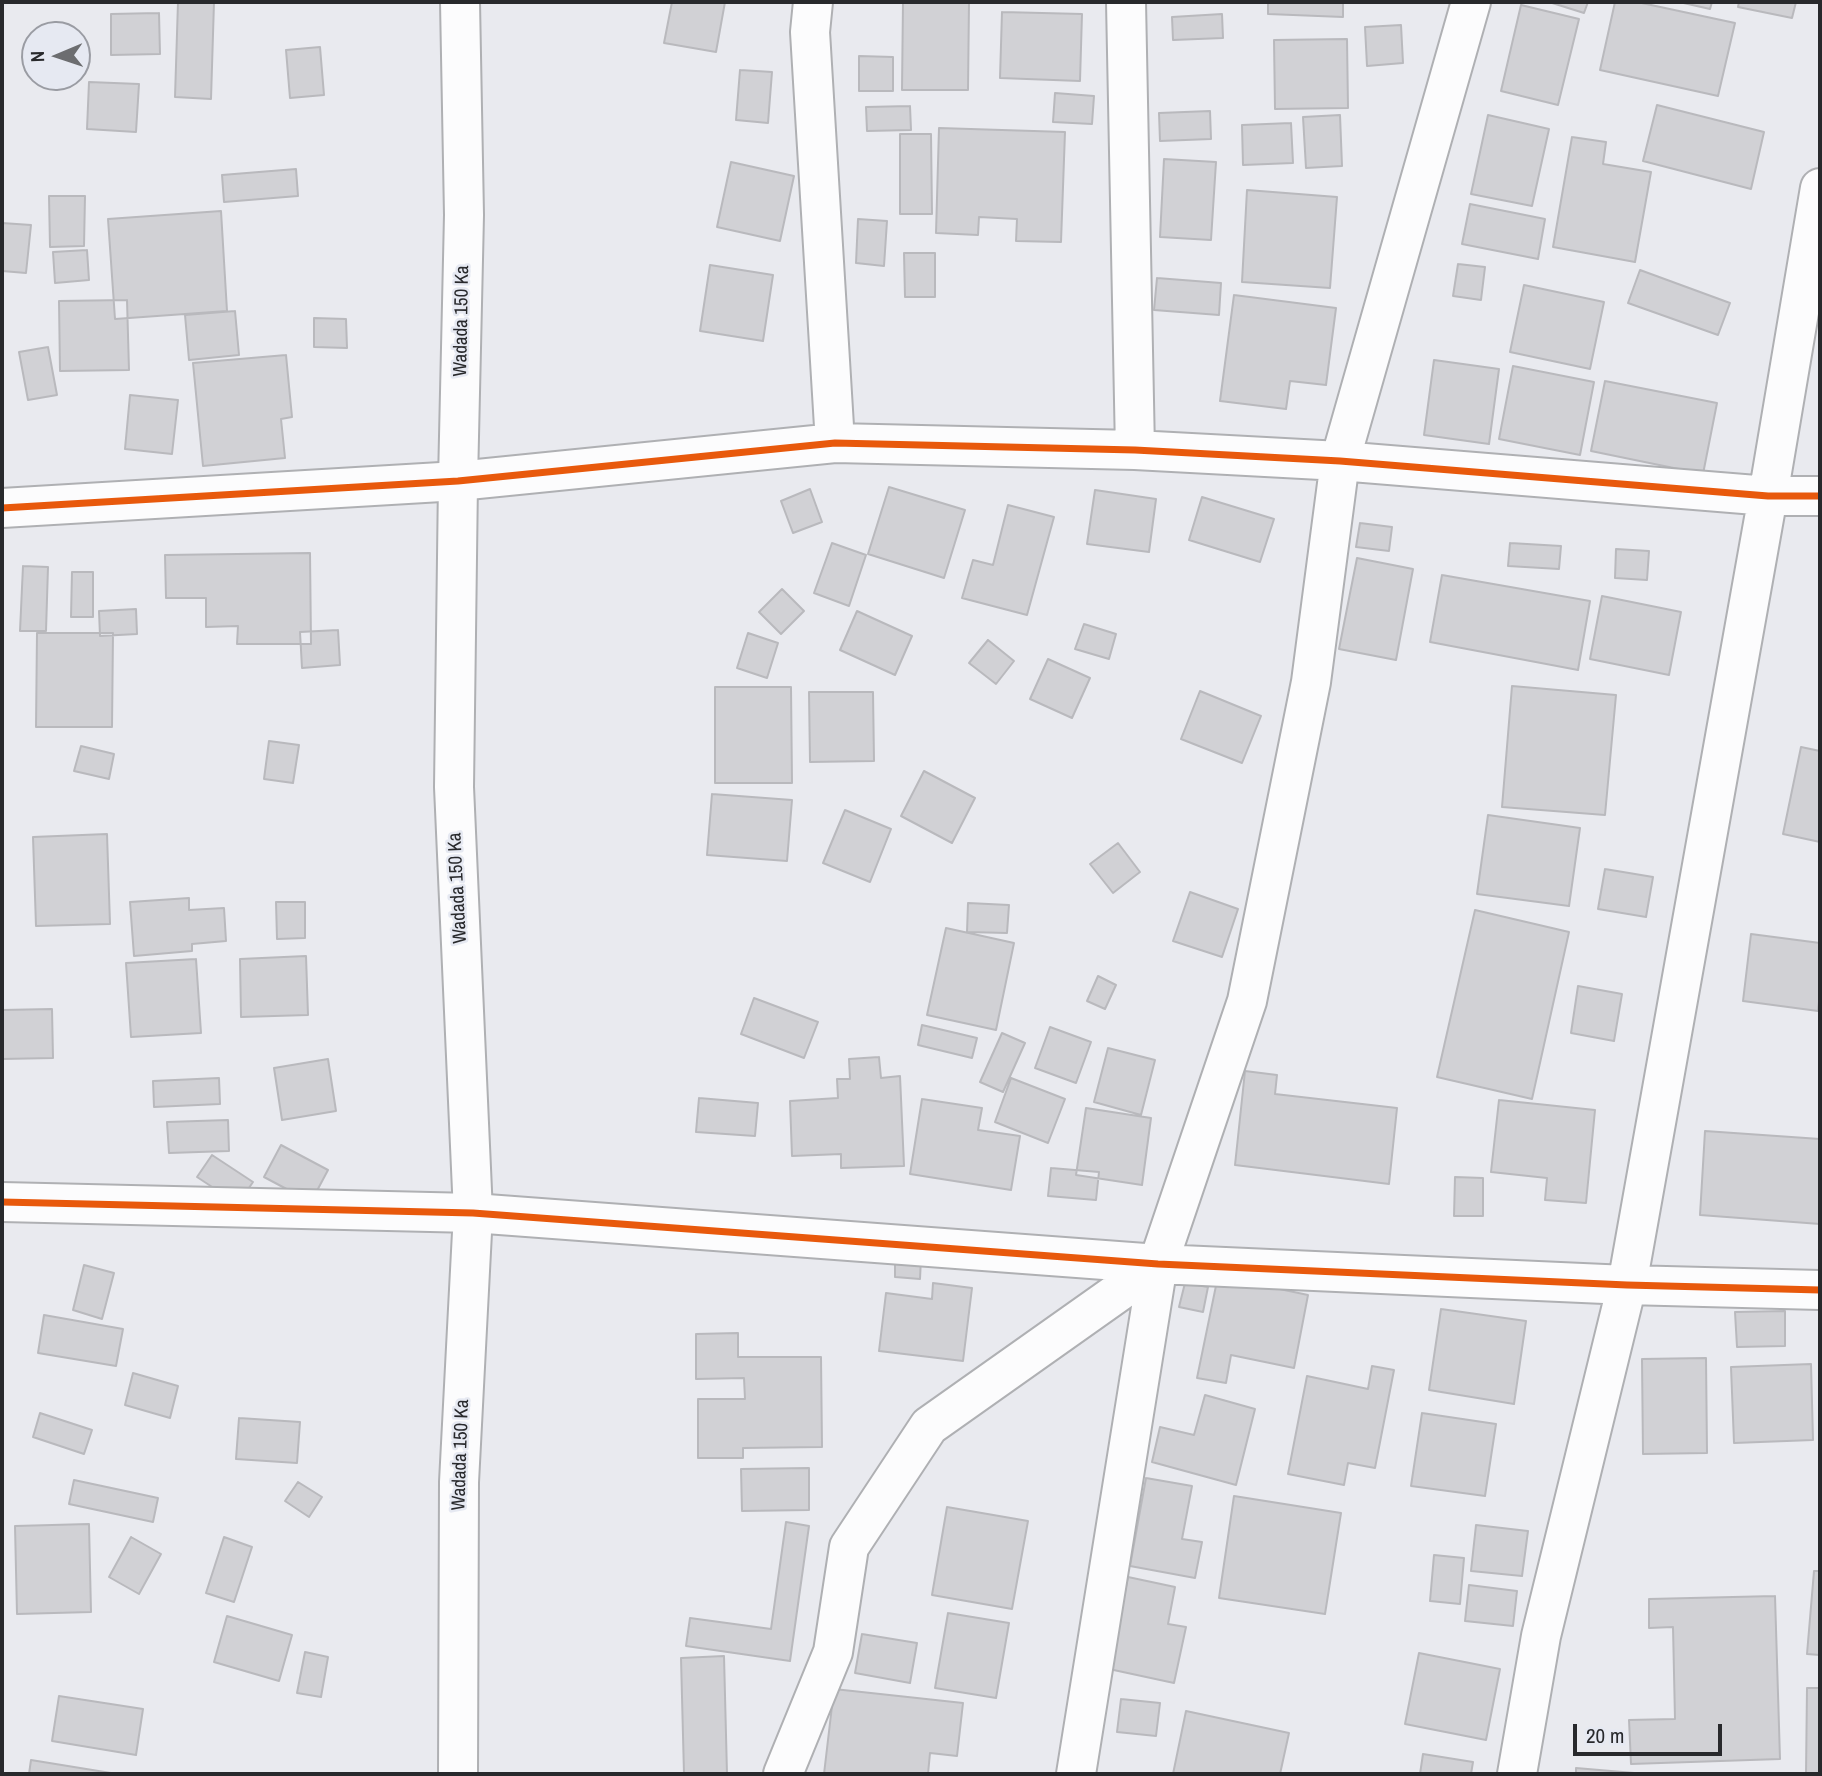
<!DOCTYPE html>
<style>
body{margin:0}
#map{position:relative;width:1822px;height:1776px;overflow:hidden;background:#e9eaef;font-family:"Archivo Narrow",sans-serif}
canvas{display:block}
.frame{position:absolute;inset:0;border:4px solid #28292c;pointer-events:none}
.north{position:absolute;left:21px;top:21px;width:70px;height:70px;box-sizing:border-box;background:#e6e9f2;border:2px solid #9a9ca3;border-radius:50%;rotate:268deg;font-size:19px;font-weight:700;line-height:28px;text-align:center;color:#28292c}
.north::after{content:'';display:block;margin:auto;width:24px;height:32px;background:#6c6d70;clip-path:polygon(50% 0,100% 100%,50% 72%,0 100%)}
.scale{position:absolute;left:1573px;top:1724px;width:149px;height:32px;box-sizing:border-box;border:4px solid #28292c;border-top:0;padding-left:9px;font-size:21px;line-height:24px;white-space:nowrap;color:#28292c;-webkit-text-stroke:5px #e6e9f2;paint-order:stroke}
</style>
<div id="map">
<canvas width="1822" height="1776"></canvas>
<div class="frame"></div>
<div class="north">N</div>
<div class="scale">20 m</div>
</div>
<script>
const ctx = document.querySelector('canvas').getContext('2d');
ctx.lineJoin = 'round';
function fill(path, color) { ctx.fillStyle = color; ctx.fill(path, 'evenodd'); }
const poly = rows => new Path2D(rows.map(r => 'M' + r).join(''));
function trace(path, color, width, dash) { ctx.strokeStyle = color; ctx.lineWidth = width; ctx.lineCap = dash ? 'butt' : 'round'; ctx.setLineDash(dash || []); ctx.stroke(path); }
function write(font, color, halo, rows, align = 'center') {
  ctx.font = font + ' "Archivo Narrow",sans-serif'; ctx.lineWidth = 5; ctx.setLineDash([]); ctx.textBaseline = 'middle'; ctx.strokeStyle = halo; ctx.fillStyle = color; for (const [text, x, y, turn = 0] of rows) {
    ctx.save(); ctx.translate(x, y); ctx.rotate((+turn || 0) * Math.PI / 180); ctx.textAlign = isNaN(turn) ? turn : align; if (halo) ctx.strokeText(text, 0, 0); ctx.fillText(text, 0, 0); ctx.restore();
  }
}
const building = poly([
 [178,2,214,2,211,99,175,97,178,2],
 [672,2,725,2,716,52,664,43,672,2],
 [903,2,969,2,968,90,902,90,903,2],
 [1268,2,1343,2,1343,17,1268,14,1268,2],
 [1549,2,1588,2,1584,13,1549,2],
 [1615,2,1637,2,1735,23,1718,96,1600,70,1615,2],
 [1679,2,1712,2,1710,9,1679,2],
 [1739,2,1796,2,1792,18,1738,7,1739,2],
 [1521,5,1579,19,1558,105,1501,91,1521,5],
 [1002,12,1082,14,1080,81,1000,78,1002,12],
 [159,13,160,54,111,55,111,14,159,13],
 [1222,14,1223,38,1173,40,1172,17,1222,14],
 [1401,25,1403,63,1367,66,1365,27,1401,25],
 [1347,39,1348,108,1275,109,1274,40,1347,39],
 [320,47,324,95,290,98,286,50,320,47],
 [859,56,893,57,893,91,859,91,859,56],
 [740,70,772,72,768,123,736,120,740,70],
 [89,82,139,84,136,132,87,129,89,82],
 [1055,93,1094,96,1092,124,1053,122,1055,93],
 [1657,105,1764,132,1751,189,1643,161,1657,105],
 [910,106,911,130,867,131,866,107,910,106],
 [1210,111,1211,139,1160,141,1159,113,1210,111],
 [1340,115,1342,166,1306,168,1303,117,1340,115],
 [1488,115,1549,129,1532,206,1471,194,1488,115],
 [1291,123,1293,163,1243,165,1242,125,1291,123],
 [939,128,1065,132,1061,242,1016,241,1017,219,979,217,978,235,936,233,939,128],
 [900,134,931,134,932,214,900,214,900,134],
 [1572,137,1606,142,1603,164,1651,172,1635,262,1553,247,1572,137],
 [1164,159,1216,162,1211,240,1160,237,1164,159],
 [731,162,794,176,780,241,717,227,731,162],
 [296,169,298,196,224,202,222,175,296,169],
 [1247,190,1337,197,1330,288,1242,282,1247,190],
 [49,196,85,196,84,246,50,247,49,196],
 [1470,204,1545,219,1538,259,1462,244,1470,204],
 [221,211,227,311,115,319,108,219,221,211],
 [858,219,887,221,884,266,856,263,858,219],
 [2,223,31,225,26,273,2,271,2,223],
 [87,250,89,280,55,283,53,252,87,250],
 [904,253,935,253,935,297,905,297,904,253],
 [1458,264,1485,267,1481,300,1453,296,1458,264],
 [710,265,773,275,763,341,700,331,710,265],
 [1640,270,1730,303,1718,335,1628,303,1640,270],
 [1157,278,1221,283,1219,315,1154,310,1157,278],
 [1524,285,1604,302,1590,369,1510,352,1524,285],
 [1234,295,1336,308,1326,385,1290,381,1286,409,1220,401,1234,295],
 [127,300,129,370,60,371,59,301,127,300],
 [235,311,239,355,189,360,185,315,235,311],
 [314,318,346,319,347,348,314,347,314,318],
 [48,347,57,395,28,400,19,352,48,347],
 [286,355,292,417,281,419,285,458,203,466,193,363,286,355],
 [1434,360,1499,369,1489,444,1424,435,1434,360],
 [1513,366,1594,382,1580,455,1499,439,1513,366],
 [1605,381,1717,403,1703,474,1591,451,1605,381],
 [130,395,178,400,172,454,125,449,130,395],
 [889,487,965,510,944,578,868,554,889,487],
 [810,489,822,522,793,533,781,501,810,489],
 [1095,490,1156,499,1149,552,1087,544,1095,490],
 [1202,497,1274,519,1260,562,1189,540,1202,497],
 [1008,505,1054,517,1027,615,962,598,973,560,993,565,1008,505],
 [1360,523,1392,527,1389,551,1356,547,1360,523],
 [832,543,866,555,849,606,814,593,832,543],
 [1510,543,1561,546,1559,569,1508,566,1510,543],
 [1616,549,1649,551,1647,580,1615,578,1616,549],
 [310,553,311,644,237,644,238,626,206,627,206,598,166,598,165,555,310,553],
 [1357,558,1413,569,1396,660,1339,649,1357,558],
 [23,566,48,567,46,631,20,631,23,566],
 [72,572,93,572,93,617,71,617,72,572],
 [1442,575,1590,601,1578,670,1430,642,1442,575],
 [782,589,804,611,781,634,759,612,782,589],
 [1602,596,1681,612,1669,675,1590,659,1602,596],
 [136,609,137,634,100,636,99,611,136,609],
 [857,611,912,636,895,675,840,650,857,611],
 [1084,624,1116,634,1109,659,1075,649,1084,624],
 [338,630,340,665,302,668,300,632,338,630],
 [37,633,113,633,112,727,36,727,37,633],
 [748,633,778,643,767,678,737,668,748,633],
 [988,640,1014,661,996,684,969,663,988,640],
 [1048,659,1090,678,1072,718,1030,699,1048,659],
 [1512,686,1616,695,1605,815,1502,807,1512,686],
 [715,687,791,687,792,783,715,783,715,687],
 [1200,691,1261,716,1242,763,1181,739,1200,691],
 [809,692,873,692,874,761,810,762,809,692],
 [269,741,299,745,293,783,264,779,269,741],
 [81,746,114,754,109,779,74,771,81,746],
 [1801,747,1820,751,1820,842,1783,834,1801,747],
 [924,771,975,798,952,843,901,816,924,771],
 [712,794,792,800,787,861,707,855,712,794],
 [845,810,891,829,870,882,823,863,845,810],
 [1488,815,1580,828,1569,906,1477,894,1488,815],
 [107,834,110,924,36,926,33,837,107,834],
 [1118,843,1140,872,1113,893,1090,864,1118,843],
 [1605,869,1653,877,1646,917,1598,909,1605,869],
 [1190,892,1238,909,1222,957,1173,941,1190,892],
 [189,898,189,910,224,908,226,941,192,944,192,951,134,956,130,902,189,898],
 [276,902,305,902,305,938,277,939,276,902],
 [968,903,1009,905,1007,933,967,932,968,903],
 [1475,910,1569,932,1532,1099,1437,1077,1475,910],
 [946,928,1014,943,996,1030,927,1015,946,928],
 [1751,934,1820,943,1820,992,1818,1011,1743,1001,1751,934],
 [306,956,308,1015,241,1017,240,959,306,956],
 [196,959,201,1033,131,1037,126,963,196,959],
 [1098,976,1116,985,1105,1009,1087,1001,1098,976],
 [1578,986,1622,994,1614,1041,1571,1033,1578,986],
 [754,998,818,1022,804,1058,741,1034,754,998],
 [52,1009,53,1058,2,1059,2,1010,52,1009],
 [922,1025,977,1038,972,1058,918,1045,922,1025],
 [1050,1027,1091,1042,1076,1083,1035,1068,1050,1027],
 [1002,1033,1025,1043,1003,1092,980,1082,1002,1033],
 [1108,1048,1155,1060,1141,1115,1094,1102,1108,1048],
 [879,1057,881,1078,900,1076,904,1166,841,1168,841,1154,792,1156,790,1101,838,1098,837,1079,850,1079,849,1059,879,1057],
 [328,1059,336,1111,282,1120,274,1068,328,1059],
 [1245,1071,1277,1075,1275,1094,1397,1108,1389,1184,1235,1165,1245,1071],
 [219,1078,220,1104,154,1107,153,1081,219,1078],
 [1011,1078,1065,1099,1048,1143,995,1122,1011,1078],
 [699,1098,758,1103,755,1136,696,1132,699,1098],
 [922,1099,982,1108,978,1130,1020,1136,1011,1190,910,1174,922,1099],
 [1499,1100,1595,1110,1586,1203,1545,1200,1547,1178,1491,1172,1499,1100],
 [1086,1108,1151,1118,1142,1185,1076,1175,1086,1108],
 [228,1120,229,1151,169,1153,167,1122,228,1120],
 [1705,1131,1820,1139,1820,1224,1700,1215,1705,1131],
 [281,1145,328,1170,311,1202,264,1177,281,1145],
 [212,1155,253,1182,238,1204,197,1177,212,1155],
 [1051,1168,1099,1172,1096,1200,1048,1196,1051,1168],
 [1455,1177,1483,1178,1483,1216,1454,1216,1455,1177],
 [895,1257,921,1258,920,1279,895,1277,895,1257],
 [84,1265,114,1273,102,1319,73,1310,84,1265],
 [1218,1276,1308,1295,1294,1368,1231,1355,1226,1383,1197,1378,1218,1276],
 [933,1283,972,1288,963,1361,879,1351,886,1293,932,1299,933,1283],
 [1185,1283,1208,1287,1203,1312,1179,1307,1185,1283],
 [1441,1309,1526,1321,1514,1404,1429,1390,1441,1309],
 [1785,1311,1785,1346,1737,1347,1735,1312,1785,1311],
 [44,1315,123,1329,116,1366,38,1353,44,1315],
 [738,1333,738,1357,821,1357,822,1447,743,1448,743,1458,698,1458,698,1399,745,1399,744,1378,696,1379,696,1334,738,1333],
 [1706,1358,1707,1453,1643,1454,1642,1359,1706,1358],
 [1811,1364,1813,1440,1734,1443,1731,1367,1811,1364],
 [1372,1366,1394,1370,1375,1468,1348,1463,1344,1485,1288,1474,1307,1376,1368,1389,1372,1366],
 [133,1373,178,1386,170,1418,125,1405,133,1373],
 [1205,1395,1255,1409,1236,1485,1152,1462,1160,1427,1194,1435,1205,1395],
 [40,1413,92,1430,84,1454,33,1437,40,1413],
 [1422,1413,1496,1424,1485,1496,1411,1486,1422,1413],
 [239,1418,300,1422,297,1463,236,1459,239,1418],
 [809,1468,809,1510,742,1511,741,1469,809,1468],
 [1146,1478,1192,1486,1182,1539,1202,1542,1195,1578,1130,1566,1146,1478],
 [74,1480,158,1498,153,1522,69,1504,74,1480],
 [298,1482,322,1497,309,1517,285,1501,298,1482],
 [1234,1496,1341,1513,1325,1614,1219,1598,1234,1496],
 [947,1507,1028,1521,1012,1609,932,1595,947,1507],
 [786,1522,809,1526,790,1661,686,1646,690,1618,771,1629,786,1522],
 [89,1524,91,1612,17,1614,15,1526,89,1524],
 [1476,1525,1528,1531,1522,1576,1471,1571,1476,1525],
 [131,1537,161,1554,139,1594,109,1577,131,1537],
 [224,1537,252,1547,234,1602,206,1593,224,1537],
 [1434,1555,1464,1558,1460,1604,1430,1601,1434,1555],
 [1814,1571,1820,1571,1820,1655,1807,1654,1814,1571],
 [1128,1577,1175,1587,1168,1624,1186,1627,1174,1683,1109,1669,1128,1577],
 [1469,1585,1517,1591,1513,1626,1465,1621,1469,1585],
 [1775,1596,1780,1759,1631,1764,1629,1720,1675,1719,1673,1627,1649,1628,1649,1599,1775,1596],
 [948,1613,1009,1623,996,1698,935,1688,948,1613],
 [227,1616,292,1635,279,1681,214,1662,227,1616],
 [862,1634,917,1643,910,1683,855,1673,862,1634],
 [305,1652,328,1657,321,1697,297,1693,305,1652],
 [1419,1653,1500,1669,1486,1740,1405,1724,1419,1653],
 [724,1656,727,1774,684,1774,681,1658,724,1656],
 [1807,1688,1820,1688,1820,1774,1806,1774,1807,1688],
 [834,1689,963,1703,957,1756,930,1753,928,1774,824,1774,834,1689],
 [59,1696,143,1709,136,1755,52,1741,59,1696],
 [1121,1699,1160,1703,1156,1736,1117,1732,1121,1699],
 [1186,1711,1289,1733,1280,1774,1173,1774,1186,1711],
 [1423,1754,1473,1762,1471,1774,1420,1774,1423,1754],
 [31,1760,117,1774,29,1774,31,1760],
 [1576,1768,1646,1774,1576,1774,1576,1768]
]);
fill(building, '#d1d1d5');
trace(building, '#b9b9bd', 2);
const minor = poly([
 [813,2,810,32,835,443],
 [1126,2,1135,450],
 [2,508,458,481,835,443,1135,450,1340,461,1768,496,1820,496],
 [2,1202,473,1213,1158,1264,1627,1285,1820,1290],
 [783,1774,833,1652,849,1547,929,1426,1158,1264],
 [1076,1774,1158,1264,1247,1001,1311,682,1340,461,1471,2],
 [1517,1774,1541,1636,1627,1285,1768,496,1820,188]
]);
const tertiary = poly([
 [458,1774,459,1482,473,1213,454,787,458,481,464,215,460,2]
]);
trace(minor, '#afb0b3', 42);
trace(tertiary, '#afb0b3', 42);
trace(minor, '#fcfcfd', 38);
trace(tertiary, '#fcfcfd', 38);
trace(poly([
 [2,508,458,481,835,443,1135,450,1340,461,1768,496,1820,496],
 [2,1202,473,1213,1158,1264,1627,1285,1820,1290]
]), '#e8590c', 7);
write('19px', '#28292c', '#e6e9f2', [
 ["Wadada 150 Ka",462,321,-89],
 ["Wadada 150 Ka",458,888,-93],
 ["Wadada 150 Ka",461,1455,-88]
]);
</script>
